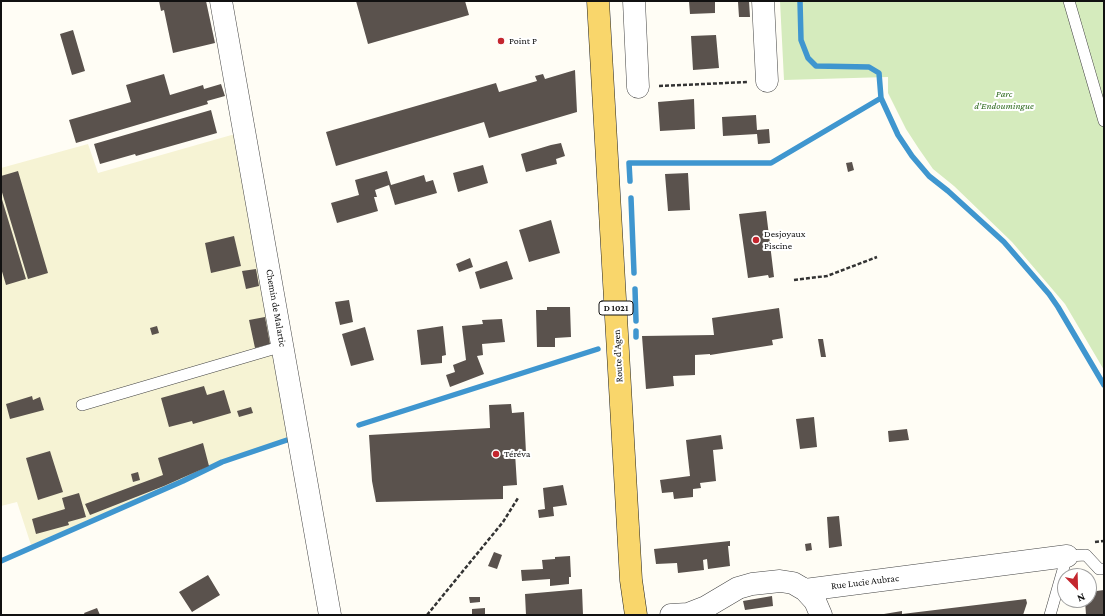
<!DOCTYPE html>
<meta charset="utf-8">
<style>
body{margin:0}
#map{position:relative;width:1105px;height:616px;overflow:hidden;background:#fffdf5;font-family:"Crimson Pro",serif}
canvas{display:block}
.frame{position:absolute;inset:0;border:2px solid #111;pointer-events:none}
.north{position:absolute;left:1057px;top:568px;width:40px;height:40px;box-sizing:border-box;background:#fff;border:1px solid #a0a0a0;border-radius:50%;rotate:157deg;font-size:11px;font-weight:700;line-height:16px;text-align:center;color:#111}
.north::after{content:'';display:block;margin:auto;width:14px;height:18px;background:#c4262e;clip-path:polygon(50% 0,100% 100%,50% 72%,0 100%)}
</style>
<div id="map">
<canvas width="1105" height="616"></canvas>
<div class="frame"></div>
<div class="north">N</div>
</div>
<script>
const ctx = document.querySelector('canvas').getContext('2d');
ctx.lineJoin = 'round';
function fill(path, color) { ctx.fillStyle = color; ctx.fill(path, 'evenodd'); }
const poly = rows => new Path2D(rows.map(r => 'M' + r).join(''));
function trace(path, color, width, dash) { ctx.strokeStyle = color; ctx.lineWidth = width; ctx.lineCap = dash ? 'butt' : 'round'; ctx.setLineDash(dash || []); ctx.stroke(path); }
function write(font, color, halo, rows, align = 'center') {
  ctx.font = font + ' "Crimson Pro",serif'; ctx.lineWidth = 4; ctx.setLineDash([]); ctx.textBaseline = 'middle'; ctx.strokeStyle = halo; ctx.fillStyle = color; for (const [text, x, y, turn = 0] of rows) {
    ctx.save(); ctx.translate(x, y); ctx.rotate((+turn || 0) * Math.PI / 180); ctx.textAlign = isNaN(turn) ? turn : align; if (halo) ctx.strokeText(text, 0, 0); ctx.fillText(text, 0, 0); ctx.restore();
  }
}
fill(poly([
 [235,134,293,437,221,461,183,480,31,545,17,502,1,506,1,168,88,144,98,173]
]), '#f6f3d4');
fill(poly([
 [780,1,1104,1,1104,370,1065,304,1012,242,954,186,933,169,919,149,906,129,888,93,888,77,784,80]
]), '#d5ebbd');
trace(poly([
 [800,1,801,40,808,58,816,66,869,67,879,73,881,98],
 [630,181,629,163,771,163,881,98,898,135,912,156,929,176,948,191,1004,242,1049,294,1058,307,1104,385],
 [631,198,634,273],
 [635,289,636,321],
 [636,331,636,337],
 [359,425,598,349],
 [1,561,183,481,222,462,287,440]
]), '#3f96cf', 5.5);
fill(poly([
 [159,1,206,1,215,43,173,53,164,10,161,11],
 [356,1,465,1,469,15,368,44],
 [689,1,715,1,715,13,690,14],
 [745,1,749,1,750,17,739,17,738,2],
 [73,30,85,71,72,75,60,34],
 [716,35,719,68,693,70,691,36],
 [575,70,577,112,489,138,484,122,336,166,326,132,496,83,499,92,537,81,535,76,543,74,545,79],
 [164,74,170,95,203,85,204,89,221,84,225,96,207,101,208,104,76,143,69,120,131,102,126,85],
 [694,99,695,129,660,131,658,102],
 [211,110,217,133,136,156,135,154,100,164,94,144],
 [756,115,757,130,769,129,770,143,758,144,757,134,723,136,722,117],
 [561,143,565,156,556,159,557,164,526,172,521,154,551,145],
 [852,162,854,170,848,172,846,163],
 [483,165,488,183,458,192,453,173],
 [18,171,48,273,28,279,1,189,1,176],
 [387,171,391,185,424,175,426,182,433,180,437,193,395,205,389,185,375,190,377,197,374,197,378,211,337,223,331,203,359,195,355,180],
 [688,173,690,210,668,211,665,174],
 [1,196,26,279,6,285,1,268],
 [766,211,774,277,769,278,768,275,748,278,739,214],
 [551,220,560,253,529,262,519,230],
 [234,236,241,266,211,273,205,243],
 [470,258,473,267,459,272,456,264],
 [507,261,513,279,480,289,475,272],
 [256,269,259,286,246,289,242,271],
 [349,300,353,322,340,325,335,302],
 [547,307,570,307,571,337,555,338,555,347,537,347,536,310,547,310],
 [779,308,783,338,772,340,773,345,710,355,710,354,695,355,695,375,673,376,674,386,646,389,642,336,714,335,712,318],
 [265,317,270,344,255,348,249,320],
 [502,319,505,342,482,344,483,355,477,356,484,374,450,387,446,375,455,372,453,365,466,360,462,326,483,324,482,320],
 [157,326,159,333,152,335,150,328],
 [443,326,446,355,442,356,442,363,421,365,417,330],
 [365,327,374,360,351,366,342,334],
 [818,339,823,339,826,357,821,357],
 [204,386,207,395,224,390,231,413,193,424,192,421,169,427,161,398],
 [32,396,33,400,40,397,44,410,10,419,6,404],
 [511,404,512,413,524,412,526,453,515,453,517,485,503,486,503,499,376,502,372,481,369,435,490,428,489,405],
 [251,407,253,413,239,417,237,411],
 [814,417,817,447,800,449,796,419],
 [907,429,909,440,889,442,888,431],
 [721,435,723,449,713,450,716,481,700,483,701,488,693,489,693,497,674,499,673,492,662,493,660,480,690,476,686,440],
 [203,443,209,466,164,486,90,515,85,504,163,475,158,458],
 [50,451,63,492,38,500,26,458],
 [138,472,140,480,133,482,131,474],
 [563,485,567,505,553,507,554,516,539,518,538,510,545,509,543,488],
 [79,493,86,517,68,522,69,525,36,534,32,519,65,509,62,498],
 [839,516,842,546,829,548,827,517],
 [730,541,730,546,728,546,730,566,708,569,707,559,703,560,704,570,678,573,677,563,656,564,654,549],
 [811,543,812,550,806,551,805,544],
 [494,552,502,555,497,569,488,566],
 [570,556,571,577,569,577,569,584,550,586,550,579,522,581,521,570,543,569,542,560,555,559,555,557],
 [208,575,220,595,192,612,179,592],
 [582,589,583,615,526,615,525,594],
 [1104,590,1104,615,1086,615,1085,600,1089,600,1089,592],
 [772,596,773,606,745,610,743,601],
 [469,597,480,597,480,602,470,603],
 [1026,599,1027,603,1023,615,878,615,902,611,902,614],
 [97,608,100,615,85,615,84,613],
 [485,608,485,615,472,615,472,609]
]), '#5a524d');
const service = poly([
 [1069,1,1104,121],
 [82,405,283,346],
 [1050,615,1067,556,1086,555,1099,569,1104,569]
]);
const minor = poly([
 [221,1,330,615],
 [634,1,638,87],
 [763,1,767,81],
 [805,590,815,601,821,615],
 [671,615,688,614,706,607,738,588,752,584,780,581,793,583,805,590,1067,556]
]);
const primary = poly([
 [598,1,631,580,636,615]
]);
trace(service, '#444', 12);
trace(minor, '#444', 23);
trace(primary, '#222', 23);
trace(poly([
 [659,86,748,82],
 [794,280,827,276,877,257],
 [1095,542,1104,541],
 [427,615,503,522,518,498]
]), '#333', 2.5, [4, 2]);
trace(service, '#fff', 11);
trace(minor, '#fff', 22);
trace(primary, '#f9d66b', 22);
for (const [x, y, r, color] of [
 [501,41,4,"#c4262e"],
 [756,240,4,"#c4262e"],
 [496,454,4,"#c4262e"]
]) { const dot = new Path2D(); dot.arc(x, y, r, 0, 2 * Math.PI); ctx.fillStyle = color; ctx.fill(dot); trace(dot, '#fff', 1.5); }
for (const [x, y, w] of [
 [616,308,34]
]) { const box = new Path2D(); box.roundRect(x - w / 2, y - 7, w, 14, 3); ctx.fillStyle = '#fff'; ctx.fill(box); trace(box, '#111', 1); }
write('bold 9px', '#111', null, [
 ["D 1021",616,308]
]);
write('10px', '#111', '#fff', [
 ["Point P",509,41],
 ["Desjoyaux",764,234],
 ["Piscine",764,246],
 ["Téréva",504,454]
], 'left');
write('italic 10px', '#2f6b1f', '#fff', [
 ["Parc",1004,94],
 ["d’Endoumingue",1004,106]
]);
write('10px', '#111', '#fff', [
 ["Chemin de Malartic",276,308,80],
 ["Route d'Agen",618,356,-93],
 ["Rue Lucie Aubrac",865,582,-7]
]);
</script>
